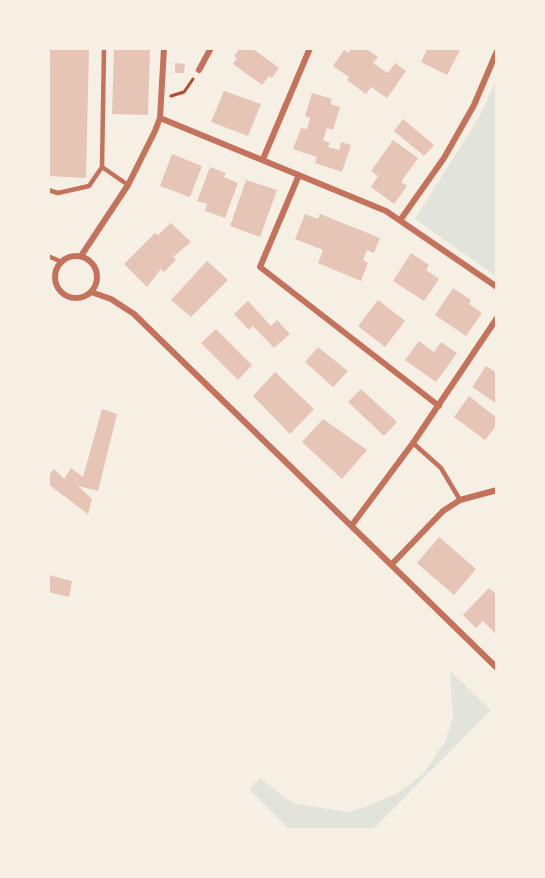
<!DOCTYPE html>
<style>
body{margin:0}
#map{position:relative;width:545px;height:878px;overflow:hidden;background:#f6efe4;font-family:Signika,sans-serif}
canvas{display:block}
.frame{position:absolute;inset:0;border:50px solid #f6efe4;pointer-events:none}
</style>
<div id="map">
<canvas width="545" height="878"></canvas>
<div class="frame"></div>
</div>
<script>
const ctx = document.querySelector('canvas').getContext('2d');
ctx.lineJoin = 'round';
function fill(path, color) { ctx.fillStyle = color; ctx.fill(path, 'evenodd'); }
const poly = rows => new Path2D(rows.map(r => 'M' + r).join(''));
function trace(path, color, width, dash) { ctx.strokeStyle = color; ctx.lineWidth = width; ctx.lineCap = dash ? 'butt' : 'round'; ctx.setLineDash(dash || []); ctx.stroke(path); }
fill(poly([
 [497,79,497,277,415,219,479,117],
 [450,671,491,710,372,830,290,830,249,789,260,778,285,798,297,804,348,812,366,807,398,793,423,774,445,742,453,718]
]), '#e2e4dc');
fill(poly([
 [48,48,89,48,86,178,48,176],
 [114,48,150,48,148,115,112,114],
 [240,48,252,48,279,68,272,78,269,76,262,85,233,64,237,58,234,56],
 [352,48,365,48,378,57,373,63,388,73,395,63,406,71,387,98,371,87,366,94,347,80,349,77,333,66,344,50,348,53],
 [428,48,461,48,447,75,421,62],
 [175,63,185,64,184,73,175,73],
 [224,91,261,104,248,136,211,122],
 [312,93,332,99,330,104,340,107,333,130,327,128,323,140,330,143,328,147,339,150,341,142,351,145,342,172,315,163,317,157,293,149,301,128,307,129,310,118,305,116],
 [403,119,434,145,424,156,394,131],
 [393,140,418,158,401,182,407,186,394,204,371,187,378,176,371,171],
 [172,154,202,166,190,197,160,186],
 [210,167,226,173,224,177,238,183,225,218,205,211,207,204,197,201],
 [246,180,277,190,260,237,230,226],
 [305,214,318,219,320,214,380,238,374,253,367,250,363,260,368,263,361,281,318,263,323,250,295,239],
 [171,223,191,242,173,257,176,260,164,272,161,269,147,287,124,264,155,233,158,235],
 [411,253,429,265,426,270,439,279,424,301,393,281],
 [207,261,228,280,191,317,171,300],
 [453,288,471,300,469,304,482,313,466,336,435,315],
 [378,300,405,321,385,347,358,326],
 [248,301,271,326,277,320,290,334,274,348,253,326,249,330,234,314],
 [216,329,252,365,238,380,201,343],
 [419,341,434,352,441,342,457,353,436,382,405,360],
 [318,347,348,371,333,387,305,362],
 [486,366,497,373,497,404,472,387],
 [275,372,314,409,290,434,253,396],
 [361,389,397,422,384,436,348,402],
 [469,396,497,418,497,425,485,440,454,417],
 [102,409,117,414,98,491,78,486,92,499,88,514,48,484,48,476,54,469,64,479,71,468,83,477],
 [323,419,367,450,342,479,302,442],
 [439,537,476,569,454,595,417,563],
 [48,575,72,581,69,597,48,592],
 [489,588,497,595,497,635,483,621,476,628,463,615]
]), '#e6c5b7');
trace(poly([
 [171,96,184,92,193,79]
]), '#b5482f', 3);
trace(poly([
 [102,167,128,185],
 [48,190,58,193,89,186,102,167,104,48],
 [48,256,62,262],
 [413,443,441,468,460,500]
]), '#c5725c', 4.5);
trace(poly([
 [199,70,211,48],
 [160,118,386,211,497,287],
 [263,159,310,48],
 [299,175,260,267,439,406],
 [401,219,444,158,474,105,497,51],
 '55 277a21 21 0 1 1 42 0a21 21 0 1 1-42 0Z',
 [81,256,128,185,155,131,160,118,164,48],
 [91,292,111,299,134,314,497,668],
 [352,525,413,443,497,318],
 [392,564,443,511,460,500,497,490]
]), '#c5725c', 6);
</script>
